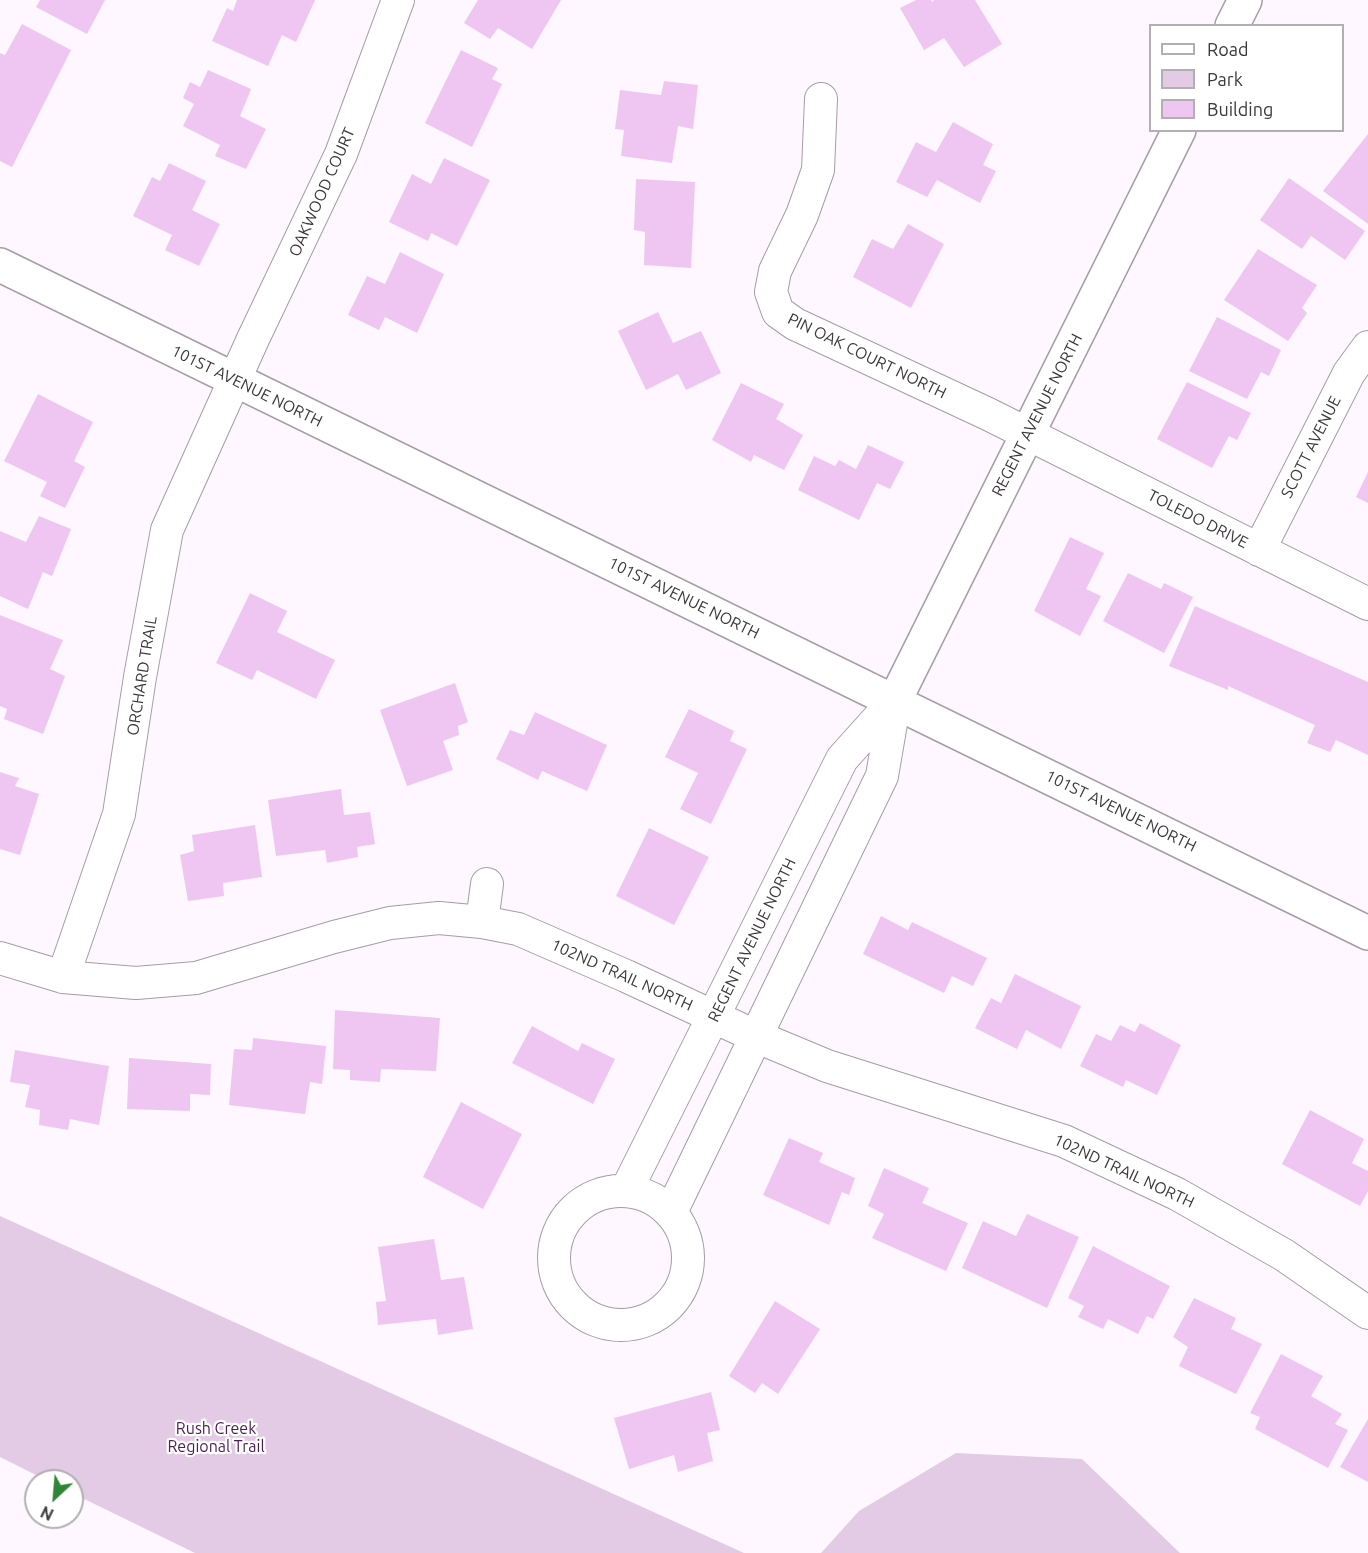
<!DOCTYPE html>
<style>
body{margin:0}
#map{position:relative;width:1368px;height:1553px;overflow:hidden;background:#fef7ff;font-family:Ubuntu,sans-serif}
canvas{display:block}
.legend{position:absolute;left:1149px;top:24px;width:195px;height:108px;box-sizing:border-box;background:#fff;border:2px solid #b1afb1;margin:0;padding:8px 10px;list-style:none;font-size:18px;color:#3c373c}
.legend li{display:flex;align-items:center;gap:12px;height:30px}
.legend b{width:30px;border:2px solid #b1afb1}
.north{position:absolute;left:24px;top:1469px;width:60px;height:60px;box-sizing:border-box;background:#fff;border:2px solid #b1afb1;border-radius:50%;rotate:206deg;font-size:16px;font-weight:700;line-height:24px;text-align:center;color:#3c373c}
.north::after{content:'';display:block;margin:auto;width:21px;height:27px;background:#318635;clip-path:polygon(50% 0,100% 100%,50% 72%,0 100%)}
</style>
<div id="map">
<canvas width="1368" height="1553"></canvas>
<ul class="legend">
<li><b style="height:8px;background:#fff"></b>Road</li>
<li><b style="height:16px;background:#e3cae5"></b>Park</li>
<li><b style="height:16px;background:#efc6f2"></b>Building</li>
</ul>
<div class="north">N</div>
</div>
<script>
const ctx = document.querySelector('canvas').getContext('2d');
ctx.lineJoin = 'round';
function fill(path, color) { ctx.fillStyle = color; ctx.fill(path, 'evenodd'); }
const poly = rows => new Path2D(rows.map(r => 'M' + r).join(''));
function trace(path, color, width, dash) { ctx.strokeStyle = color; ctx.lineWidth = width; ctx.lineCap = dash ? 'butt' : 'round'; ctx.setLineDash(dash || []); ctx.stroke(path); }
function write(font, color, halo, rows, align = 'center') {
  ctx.font = font + ' Ubuntu,sans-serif'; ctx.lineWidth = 4.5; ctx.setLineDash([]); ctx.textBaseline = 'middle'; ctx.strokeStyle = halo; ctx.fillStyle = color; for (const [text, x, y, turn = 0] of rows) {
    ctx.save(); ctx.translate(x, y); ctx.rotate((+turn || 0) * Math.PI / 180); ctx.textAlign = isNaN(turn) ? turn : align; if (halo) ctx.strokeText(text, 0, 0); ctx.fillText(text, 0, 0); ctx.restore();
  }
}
fill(poly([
 [0,1216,744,1553,195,1553,72,1493,72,1481,48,1481,0,1457],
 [956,1453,1082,1459,1180,1553,821,1553,859,1511]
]), '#e3cae5');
fill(poly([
 [40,0,105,0,87,34,36,7],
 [237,0,315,0,296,42,282,35,268,66,212,41,227,8,233,11],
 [478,0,561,0,532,49,498,28,490,39,464,23],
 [916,0,931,0,932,2,934,0,975,0,1002,44,964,67,944,38,924,50,900,8],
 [22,24,71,50,12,167,0,161,0,53,5,55],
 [461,50,498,68,492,79,502,84,472,147,425,123],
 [208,70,251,89,240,116,266,129,246,169,215,156,220,145,183,126,194,104,183,98,190,82,200,87],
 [664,81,698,85,693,129,678,126,672,163,621,156,624,130,615,129,620,90,661,95],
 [953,122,993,144,983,165,996,171,980,203,937,180,927,197,896,182,916,142,936,152],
 [1368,134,1368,224,1323,191],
 [444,158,490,180,457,246,431,233,428,241,389,222,412,174,431,184],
 [169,163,206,181,192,210,220,224,199,266,165,250,172,235,133,216,152,177,160,181],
 [1289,178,1365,231,1345,260,1311,236,1302,249,1260,220],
 [636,179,695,182,691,268,644,265,645,232,634,230],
 [908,224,944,244,911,308,853,277,872,239,893,249],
 [1258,249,1317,285,1302,308,1307,313,1288,341,1224,300],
 [400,252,444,274,417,333,385,317,379,330,348,315,367,276,385,284],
 [658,312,673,343,701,331,721,373,686,390,678,374,646,390,618,331],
 [1217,317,1281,350,1269,376,1261,372,1247,399,1189,371],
 [1187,382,1251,413,1237,440,1229,436,1212,468,1157,439],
 [741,383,784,404,776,419,803,435,784,470,754,455,751,462,712,440],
 [38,394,93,422,74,461,85,467,65,508,40,496,47,482,4,461],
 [868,445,904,462,890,489,877,483,859,520,798,490,814,456,835,466,839,460,856,469],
 [1368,472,1368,503,1356,497],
 [39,516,71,529,52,576,43,572,28,609,0,596,0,531,26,542],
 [1070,537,1104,553,1086,589,1101,596,1080,636,1034,611],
 [1128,573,1161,589,1164,583,1193,597,1164,653,1103,621],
 [250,593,287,611,277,632,335,660,316,699,257,670,252,680,216,663],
 [1195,606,1368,682,1368,755,1336,740,1330,752,1307,743,1315,725,1228,686,1228,690,1169,666],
 [0,615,63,640,50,669,65,676,43,734,4,719,7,709,0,706],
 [455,683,468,722,458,726,459,735,443,741,453,770,407,786,380,710],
 [689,709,734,731,730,741,747,749,711,824,680,809,698,773,665,757],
 [535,712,607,745,587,791,542,771,538,780,496,759,510,730,524,735],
 [0,772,19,778,15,786,39,794,20,855,0,849],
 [341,789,344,815,370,812,375,844,357,847,358,857,327,863,325,850,276,856,268,800],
 [255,825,262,877,223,883,224,896,188,901,180,855,194,851,192,835],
 [649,828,709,857,674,925,616,896],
 [881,916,908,930,912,922,987,958,973,986,952,976,944,993,863,954],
 [1015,974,1081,1006,1061,1049,1026,1030,1017,1049,975,1028,991,998,1001,1003],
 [335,1010,440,1018,436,1071,381,1069,380,1082,350,1080,350,1070,333,1069],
 [1140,1023,1181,1045,1157,1095,1126,1080,1123,1087,1080,1066,1096,1034,1111,1041,1120,1025,1135,1032],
 [532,1026,578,1051,582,1043,615,1059,593,1104,512,1063],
 [253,1038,326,1046,322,1084,310,1082,305,1114,229,1105,234,1049,252,1050],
 [15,1050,109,1066,99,1125,70,1119,68,1130,39,1125,40,1110,25,1107,30,1085,10,1082],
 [129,1058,211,1064,210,1095,190,1094,190,1111,127,1109],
 [461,1102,522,1134,483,1209,423,1177],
 [1310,1110,1364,1139,1352,1163,1368,1171,1368,1191,1360,1206,1282,1164],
 [789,1138,823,1153,819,1162,855,1178,849,1195,842,1192,829,1225,763,1195],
 [884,1168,929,1188,922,1203,968,1223,946,1271,872,1238,884,1214,868,1206],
 [1027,1214,1079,1237,1047,1308,962,1268,983,1221,1016,1236],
 [434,1239,441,1280,464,1277,473,1329,438,1335,436,1319,378,1325,376,1302,386,1301,378,1247],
 [1093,1246,1170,1286,1153,1319,1147,1316,1138,1334,1108,1319,1103,1329,1078,1317,1084,1306,1068,1298],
 [1194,1298,1236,1318,1231,1329,1262,1344,1236,1394,1179,1366,1188,1347,1173,1337],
 [775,1301,820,1329,778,1394,762,1383,755,1393,729,1376],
 [1281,1354,1323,1376,1311,1396,1342,1414,1335,1424,1348,1430,1328,1468,1255,1429,1260,1417,1250,1413],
 [711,1392,720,1430,707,1433,713,1461,678,1472,674,1455,629,1469,614,1418],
 [1368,1419,1368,1482,1340,1467]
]), '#efc6f2');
const street = poly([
 [821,99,818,170,802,215,775,271,771,292,778,312,795,324,988,414,1368,604],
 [1259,550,1349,373,1368,347],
 [482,922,487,884],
 [0,958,63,977,136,983,196,978,334,937,390,923,439,918,482,922,518,929,626,976,755,1036,827,1066,1064,1141,1177,1194,1284,1255,1368,1313],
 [63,977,119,814,140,677,167,530,253,339,341,154,398,0],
 [626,1191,842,759,895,700],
 '554 1258a67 67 0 1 1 134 0a67 67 0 1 1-134 0Z',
 [671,1212,882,776,895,700]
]);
const secondary = poly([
 [1232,26,1245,0],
 [0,265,1368,933],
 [895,700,1179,130]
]);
trace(street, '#a69ca7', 34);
trace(secondary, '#a69ca7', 36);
trace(street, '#fff', 32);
trace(secondary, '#fff', 33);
write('16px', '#3c373c', '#fff', [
 ["OAKWOOD COURT",322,192,-66],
 ["PIN OAK COURT NORTH",867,356,26],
 ["101ST AVENUE NORTH",247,386,26],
 ["REGENT AVENUE NORTH",1037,415,-63],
 ["SCOTT AVENUE",1311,447,-63],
 ["TOLEDO DRIVE",1198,519,27],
 ["101ST AVENUE NORTH",684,598,26],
 ["ORCHARD TRAIL",142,676,-81],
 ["101ST AVENUE NORTH",1121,811,26],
 ["REGENT AVENUE NORTH",752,940,-64],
 ["102ND TRAIL NORTH",622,975,24],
 ["102ND TRAIL NORTH",1124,1171,25]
]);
write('16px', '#4c1d51', '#fff', [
 ["Rush Creek",216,1429],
 ["Regional Trail",216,1447]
]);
</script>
